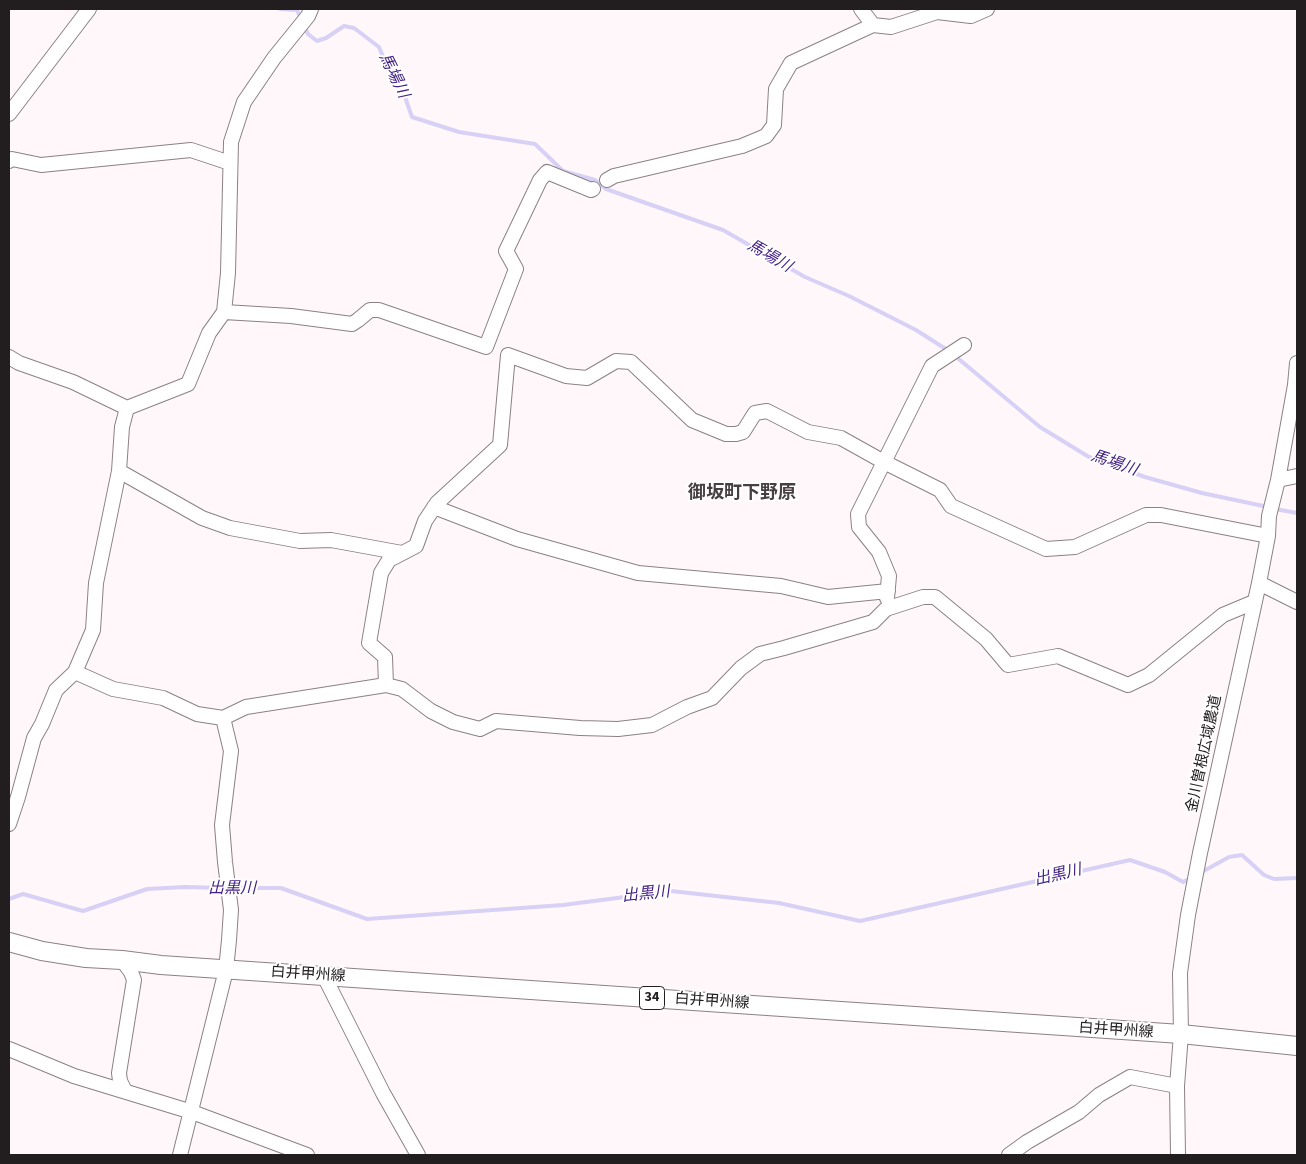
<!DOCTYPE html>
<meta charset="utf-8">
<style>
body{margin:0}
#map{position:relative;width:1306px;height:1164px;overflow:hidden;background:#fff7fa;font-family:"Source Sans 3",sans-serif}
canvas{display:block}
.frame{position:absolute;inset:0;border:10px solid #221e1f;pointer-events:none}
</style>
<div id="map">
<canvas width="1306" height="1164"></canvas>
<div class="frame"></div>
</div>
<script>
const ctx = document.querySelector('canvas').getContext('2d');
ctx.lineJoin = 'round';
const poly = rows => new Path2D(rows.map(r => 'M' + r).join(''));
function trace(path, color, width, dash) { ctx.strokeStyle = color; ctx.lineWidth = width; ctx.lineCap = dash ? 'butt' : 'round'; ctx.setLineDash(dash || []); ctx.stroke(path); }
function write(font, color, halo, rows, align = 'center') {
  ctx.font = font + ' "Source Sans 3","Noto Sans JP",sans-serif'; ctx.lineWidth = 4; ctx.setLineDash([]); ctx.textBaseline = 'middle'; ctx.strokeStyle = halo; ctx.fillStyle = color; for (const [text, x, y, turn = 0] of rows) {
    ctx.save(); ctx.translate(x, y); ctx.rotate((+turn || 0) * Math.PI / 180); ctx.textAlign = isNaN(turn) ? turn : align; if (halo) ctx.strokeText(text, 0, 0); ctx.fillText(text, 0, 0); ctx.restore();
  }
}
trace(poly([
 [280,9,297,10,301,19],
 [304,26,308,34,317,41,326,38,344,26,354,28,379,47,386,64,398,77,412,117,459,132,535,144,563,171,595,180,606,189,723,230,805,277,849,296,916,330,949,351],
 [954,355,1040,427,1089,457,1145,477,1202,493,1268,507],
 [1275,509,1297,513],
 [1200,873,1229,857,1242,855,1264,875,1274,879,1297,878],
 [232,888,281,888,367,919,563,905,671,891,779,903,860,921,1130,860,1165,872,1183,882,1191,878],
 [9,899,23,894,83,911,147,889,185,887,225,888]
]), '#d7d1f6', 4);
const minor = poly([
 [861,9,873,25],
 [9,114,89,9],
 [9,161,12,159,41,165,191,150,230,163],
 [607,180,614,176,742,146,766,136,774,125,776,89,791,63,873,25,891,27,937,12,971,16,987,9],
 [224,312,291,316,352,324,358,320,370,310,379,310,486,347,516,269,506,251,540,180,547,172,591,190,593,189],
 [9,357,19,363,73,382,127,408,188,384,209,333,224,312,228,273,231,142,244,102,274,58,308,16,311,9],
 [119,471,202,518,230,528,300,541,331,540,402,553],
 [1278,480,1297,476],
 [434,507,517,539,638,573,781,586,828,597,888,591],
 [1259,583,1297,602],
 [887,598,889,576,879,552,859,527,858,514,932,366,964,345],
 [75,672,113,689,163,698,197,714,223,718,246,707,386,685,402,689,431,711,453,722,480,729,496,721,580,728,618,729,652,725,687,707,712,698,741,668,760,654,784,648,873,622,886,609,923,597,935,597,986,639,1008,665,1058,656,1128,685,1149,675,1223,615,1254,602],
 [386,685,385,657,369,643,381,573,389,560,416,546,425,521,437,503,500,445,508,355,566,376,587,378,616,361,631,362,692,420,726,434,736,434,743,432,755,413,767,411,808,432,841,438,884,462,940,490,951,506,1046,549,1075,547,1146,515,1161,515,1268,536],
 [9,824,18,797,34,738,42,724,56,690,75,672,93,630,96,583,119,471,122,427,127,408],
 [122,960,131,972,134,980,119,1073,120,1081,125,1091],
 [324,976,383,1093,418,1155],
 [9,1049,74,1076,192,1112,307,1155],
 [180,1155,226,970,229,940,231,910,225,862,222,825,231,751,223,718],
 [1009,1155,1027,1142,1079,1112,1099,1095,1130,1077,1177,1086],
 [1178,1155,1177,1086,1181,1034,1180,973,1188,915,1200,853,1259,583,1268,536,1269,516,1278,480,1295,385,1297,363]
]);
const major = poly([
 [9,942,42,951,86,958,122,960,161,965,1181,1034,1297,1046]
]);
trace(minor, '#8b8184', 16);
trace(major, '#8b8184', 20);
trace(minor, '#fff', 14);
trace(major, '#fff', 18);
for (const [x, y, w] of [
 [652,998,25]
]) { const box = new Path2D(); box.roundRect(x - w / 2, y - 11.5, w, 23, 4); ctx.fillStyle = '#fff'; ctx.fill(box); trace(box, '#221e1f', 1); }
write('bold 14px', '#221e1f', null, [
 ["34",652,998]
]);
write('15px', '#221e1f', '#fff', [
 ["金川曽根広域農道",1205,754,-78],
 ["白井甲州線",308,975,4],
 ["白井甲州線",712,1002,4],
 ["白井甲州線",1116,1031,4]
]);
write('italic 16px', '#442086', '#fff', [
 ["馬場川",393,76,64],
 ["馬場川",769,257,30],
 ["馬場川",1114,464,19],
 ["出黒川",1058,876,-13],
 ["出黒川",232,889],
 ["出黒川",646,895,-6]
]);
write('bold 18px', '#483f42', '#fff', [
 ["御坂町下野原",742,494]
]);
</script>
